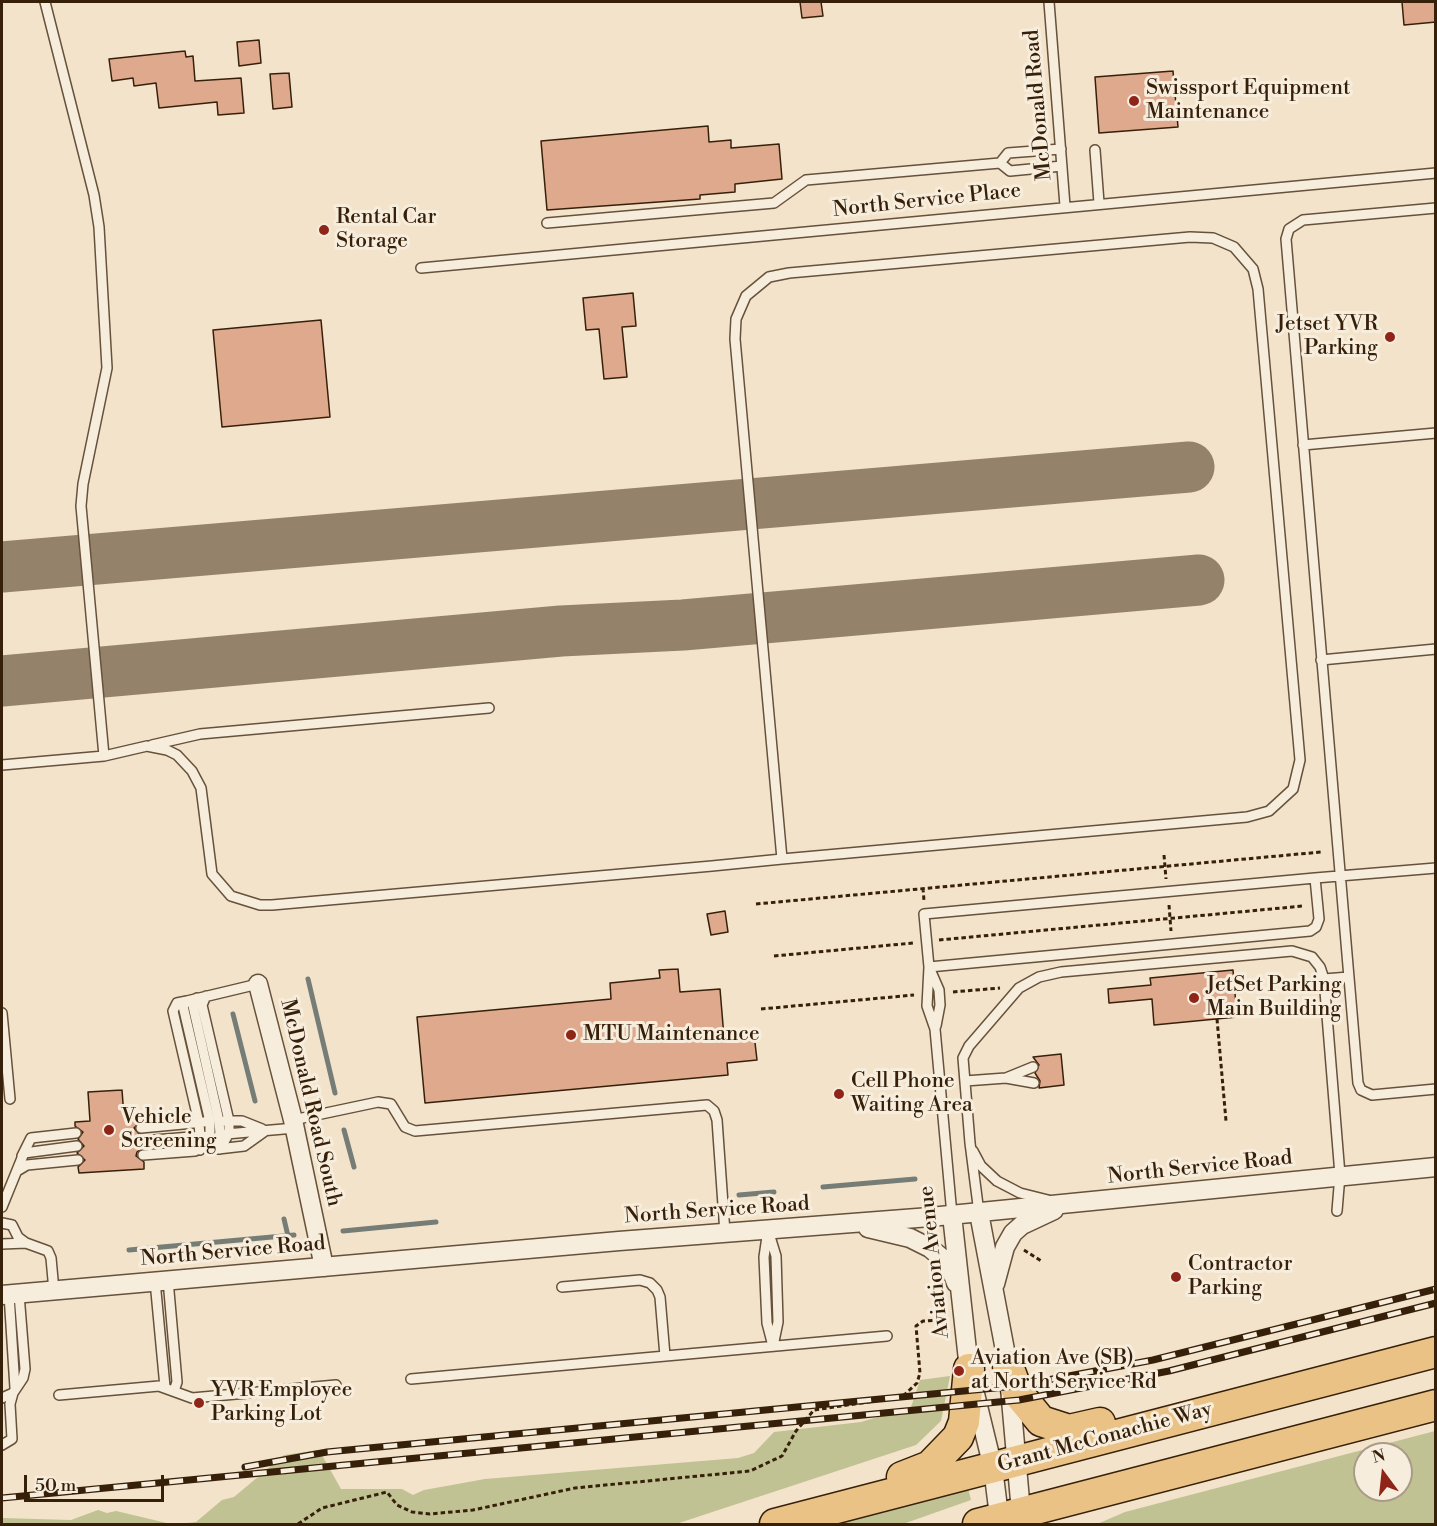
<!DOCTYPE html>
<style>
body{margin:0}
#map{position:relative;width:1437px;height:1526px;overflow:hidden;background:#f3e3ca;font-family:"Libre Bodoni",serif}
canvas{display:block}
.frame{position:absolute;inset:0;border:3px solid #37200a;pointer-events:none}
.north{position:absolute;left:1353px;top:1442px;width:60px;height:60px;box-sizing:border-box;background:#f7eddd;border:2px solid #aa9b89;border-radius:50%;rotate:345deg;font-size:16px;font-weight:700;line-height:24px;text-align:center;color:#37200a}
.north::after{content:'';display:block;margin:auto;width:21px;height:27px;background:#8f2418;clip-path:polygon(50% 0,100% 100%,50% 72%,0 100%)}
.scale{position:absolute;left:24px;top:1475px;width:140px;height:27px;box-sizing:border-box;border:3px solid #37200a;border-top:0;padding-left:8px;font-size:18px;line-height:21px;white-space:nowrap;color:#37200a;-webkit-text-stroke:4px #f7eddd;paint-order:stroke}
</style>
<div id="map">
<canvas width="1437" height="1526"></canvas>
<div class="frame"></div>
<div class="north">N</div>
<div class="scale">50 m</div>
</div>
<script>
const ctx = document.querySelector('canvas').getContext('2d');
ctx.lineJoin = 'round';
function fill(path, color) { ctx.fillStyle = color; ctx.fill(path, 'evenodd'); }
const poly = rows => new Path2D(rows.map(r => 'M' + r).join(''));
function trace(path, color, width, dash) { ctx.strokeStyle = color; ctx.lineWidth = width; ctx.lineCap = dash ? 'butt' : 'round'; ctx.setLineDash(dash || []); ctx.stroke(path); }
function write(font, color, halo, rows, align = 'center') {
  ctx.font = font + ' "Libre Bodoni",serif'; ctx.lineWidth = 6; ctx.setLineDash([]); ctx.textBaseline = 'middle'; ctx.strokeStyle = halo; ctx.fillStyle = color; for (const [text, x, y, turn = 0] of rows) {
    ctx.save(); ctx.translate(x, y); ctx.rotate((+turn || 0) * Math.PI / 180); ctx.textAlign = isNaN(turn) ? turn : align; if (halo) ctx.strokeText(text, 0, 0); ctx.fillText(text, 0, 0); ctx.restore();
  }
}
fill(poly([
 [950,1376,941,1421,916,1445,676,1524,178,1524,196,1522,222,1500,234,1497,284,1455,319,1450,341,1489,402,1489,413,1495,424,1490,485,1479,738,1458,754,1453,774,1432,861,1422,911,1407,920,1380],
 [1435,1431,1435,1524,1097,1524,1125,1512],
 [1365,1454,1401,1454,1401,1490,1365,1490],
 [968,1488,971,1500,903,1524,825,1524],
 [98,1510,107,1513,116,1511,171,1524,2,1524,2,1518,71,1520]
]), '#c0c293');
trace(poly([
 [308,979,335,1093],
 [233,1014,255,1101],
 [344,1130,354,1167],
 [823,1187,915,1179],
 [739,1195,774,1192],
 [284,1219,288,1236],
 [343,1231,436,1222],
 [129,1250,294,1235]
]), '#767d77', 5);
trace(poly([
 [2,567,1189,467],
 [2,681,561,631,683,625,1199,580]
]), '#95826a', 51);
const building = poly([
 [800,2,821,2,823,16,802,18,800,2],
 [1402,2,1436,2,1436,22,1404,25,1402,2],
 [259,40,261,63,239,66,237,42,259,40],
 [185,51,186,57,193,56,195,81,241,78,244,113,218,115,217,102,159,108,156,83,134,86,133,78,112,81,109,59,185,51],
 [1173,71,1178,127,1099,133,1095,77,1173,71],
 [289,73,292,107,273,109,270,74,289,73],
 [708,126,709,142,731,140,731,148,779,144,782,179,735,184,735,192,700,195,700,199,547,210,541,141,708,126],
 [633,293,636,326,622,327,627,377,604,379,599,329,586,330,583,298,633,293],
 [321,320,330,417,222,427,213,330,321,320],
 [725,911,728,932,711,935,707,914,725,911],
 [678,969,680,992,720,989,724,1037,754,1034,757,1060,727,1063,728,1075,425,1103,417,1017,611,999,610,983,660,978,659,970,678,969],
 [1233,970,1237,1017,1154,1025,1152,999,1109,1003,1108,989,1151,985,1150,978,1233,970],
 [1061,1054,1064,1085,1039,1088,1040,1081,1035,1073,1039,1065,1033,1057,1061,1054],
 [122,1090,124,1117,141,1116,141,1121,134,1128,140,1135,136,1139,136,1144,143,1148,137,1152,136,1156,144,1162,144,1169,79,1173,78,1167,85,1160,77,1153,84,1146,78,1139,83,1132,75,1126,75,1122,90,1121,88,1092,122,1090]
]);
fill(building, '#dea98d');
trace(building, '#37200a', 1.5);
const lane = poly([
 [45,2,94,195,99,227,107,368,83,484,81,506,104,756],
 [1049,2,1065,206],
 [1061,149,1008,153,1000,163,1010,171,1062,166],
 [1095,150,1099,203],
 [1436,208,1303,220,1289,229,1286,239,1358,1083,1361,1090,1372,1095,1436,1089],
 [547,223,774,203,806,180,1000,163],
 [421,268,1436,173],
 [1303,445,1436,433],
 [1321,660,1436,649],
 [152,745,200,734,489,708],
 [2,765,104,756,147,746,167,750,177,755,192,771,201,788,212,874,231,896,260,905,272,905,712,866,782,859,849,853,1247,817,1269,811,1293,789,1300,760,1258,289,1253,269,1234,247,1213,238,1190,237,789,273,769,277,746,296,736,319,735,339,782,859],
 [1315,878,1436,868],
 [929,967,1310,931,1316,927,1319,919,1315,878,924,914,929,967,927,1006,935,1029,952,1215],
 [929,967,939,990,940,1005,936,1026],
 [1324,979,1349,977],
 [206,996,202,1005,229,1121,229,1133,220,1149],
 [197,998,193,1006,219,1121,220,1134,210,1149],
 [187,1001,177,1003,173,1011,199,1123,200,1136,190,1151],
 [2,1013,10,1099],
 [1006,1078,1033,1067],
 [965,1081,1006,1078,1034,1083],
 [293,1120,378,1102,391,1104,405,1127,415,1131,707,1105,714,1111,717,1120,725,1233],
 [224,1121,242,1121,262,1129],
 [141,1128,204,1122],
 [226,1134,295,1128],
 [142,1141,203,1136],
 [218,1149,244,1146,265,1131],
 [200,1150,210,1135,210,1122,183,1006,187,1001,258,984],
 [973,1151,981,1166,997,1181,1020,1193,1048,1200],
 [143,1155,195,1151],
 [22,1156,31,1138,76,1133],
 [17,1171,27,1165,78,1160],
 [2,1207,24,1153,77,1146],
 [979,1213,970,1143,963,1058,969,1046,1019,988,1039,977,1061,972,1292,951,1312,957,1320,967,1324,979,1340,1175,1337,1211],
 [2,1223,12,1225,18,1237,26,1243],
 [768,1230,776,1256,778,1322,773,1346,767,1323,764,1257,768,1230],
 [2,1244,26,1243,48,1251,51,1258,54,1291],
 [168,1280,177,1382,174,1391],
 [155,1281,165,1387],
 [562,1287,640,1280,650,1283,657,1290,660,1297,665,1356],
 [9,1294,15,1388],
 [411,1379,887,1336],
 [13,1393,23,1378,25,1369,19,1294],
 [59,1395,159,1386,192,1398,336,1385],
 [2,1398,13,1393,10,1404,12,1439,2,1445]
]);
const street = poly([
 [258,984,293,1120,324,1267],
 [979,1213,1008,1366,1022,1523],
 [952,1215,969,1369,993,1468,1000,1524],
 [868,1228,910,1238,930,1248,949,1264,956,1283],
 [995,1284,1005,1247,1013,1233,1022,1225,1054,1210],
 [2,1295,619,1241,930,1217,1436,1167]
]);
const primary = poly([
 [1008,1366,1018,1393,1041,1421,1069,1430,1100,1423],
 [902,1477,930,1466,958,1437,964,1422,969,1369],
 [775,1524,1436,1352],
 [978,1524,1436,1405]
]);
trace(lane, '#66513a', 12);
trace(street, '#66513a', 21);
trace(primary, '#37200a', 33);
trace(poly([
 [1164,855,1166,879],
 [923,888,924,901],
 [756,904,1321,852],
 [1169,905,1171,931],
 [939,940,1303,906],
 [774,956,913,943],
 [953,992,1000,988],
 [761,1009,914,995],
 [1217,1019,1226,1121],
 [1024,1250,1043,1262],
 [298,1524,322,1508,387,1492,397,1505,412,1512,430,1514,473,1510,575,1488,750,1471,782,1456,796,1431,814,1410,902,1397,917,1383,920,1373,916,1326,923,1321,939,1320,935,1285,930,1273]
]), '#37200a', 3, [4.5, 3]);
trace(lane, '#f7eddd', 9);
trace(street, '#f7eddd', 18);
trace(primary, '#eac285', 30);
const rail = poly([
 [245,1467,327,1452,1016,1386,1153,1360,1436,1289],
 [2,1498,1019,1400,1169,1371,1436,1303]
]);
trace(rail, '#37200a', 7);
trace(rail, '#f7eddd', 4.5, [14]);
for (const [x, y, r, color] of [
 [1134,101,6,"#8f2418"],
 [324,230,6,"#8f2418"],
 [1390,337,6,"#8f2418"],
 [1194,998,6,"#8f2418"],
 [571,1035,6,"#8f2418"],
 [839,1094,6,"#8f2418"],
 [109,1130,6,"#8f2418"],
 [1176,1277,6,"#8f2418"],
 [959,1371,6,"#8f2418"],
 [199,1403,6,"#8f2418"]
]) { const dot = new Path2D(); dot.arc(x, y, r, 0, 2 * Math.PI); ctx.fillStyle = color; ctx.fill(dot); trace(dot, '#f7eddd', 2); }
write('21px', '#37200a', '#f7eddd', [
 ["Swissport Equipment",1146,89],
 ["Maintenance",1146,113],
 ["Rental Car",336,218],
 ["Storage",336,242],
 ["Jetset YVR",1378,325,"right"],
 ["Parking",1378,349,"right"],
 ["JetSet Parking",1206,986],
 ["Main Building",1206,1010],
 ["MTU Maintenance",583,1035],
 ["Cell Phone",851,1082],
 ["Waiting Area",851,1106],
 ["Vehicle",121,1118],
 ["Screening",121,1142],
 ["Contractor",1188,1265],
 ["Parking",1188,1289],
 ["Aviation Ave (SB)",971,1359],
 ["at North Service Rd",971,1383],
 ["YVR Employee",211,1391],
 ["Parking Lot",211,1415]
], 'left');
write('21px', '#37200a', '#f7eddd', [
 ["McDonald Road",1039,105,-95],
 ["North Service Place",927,201,-6],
 ["McDonald Road South",310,1103,77],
 ["North Service Road",1200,1168,-6],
 ["North Service Road",717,1211,-4],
 ["North Service Road",233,1252,-5],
 ["Aviation Avenue",935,1262,-96],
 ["Grant McConachie Way",1105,1438,-15]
]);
</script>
